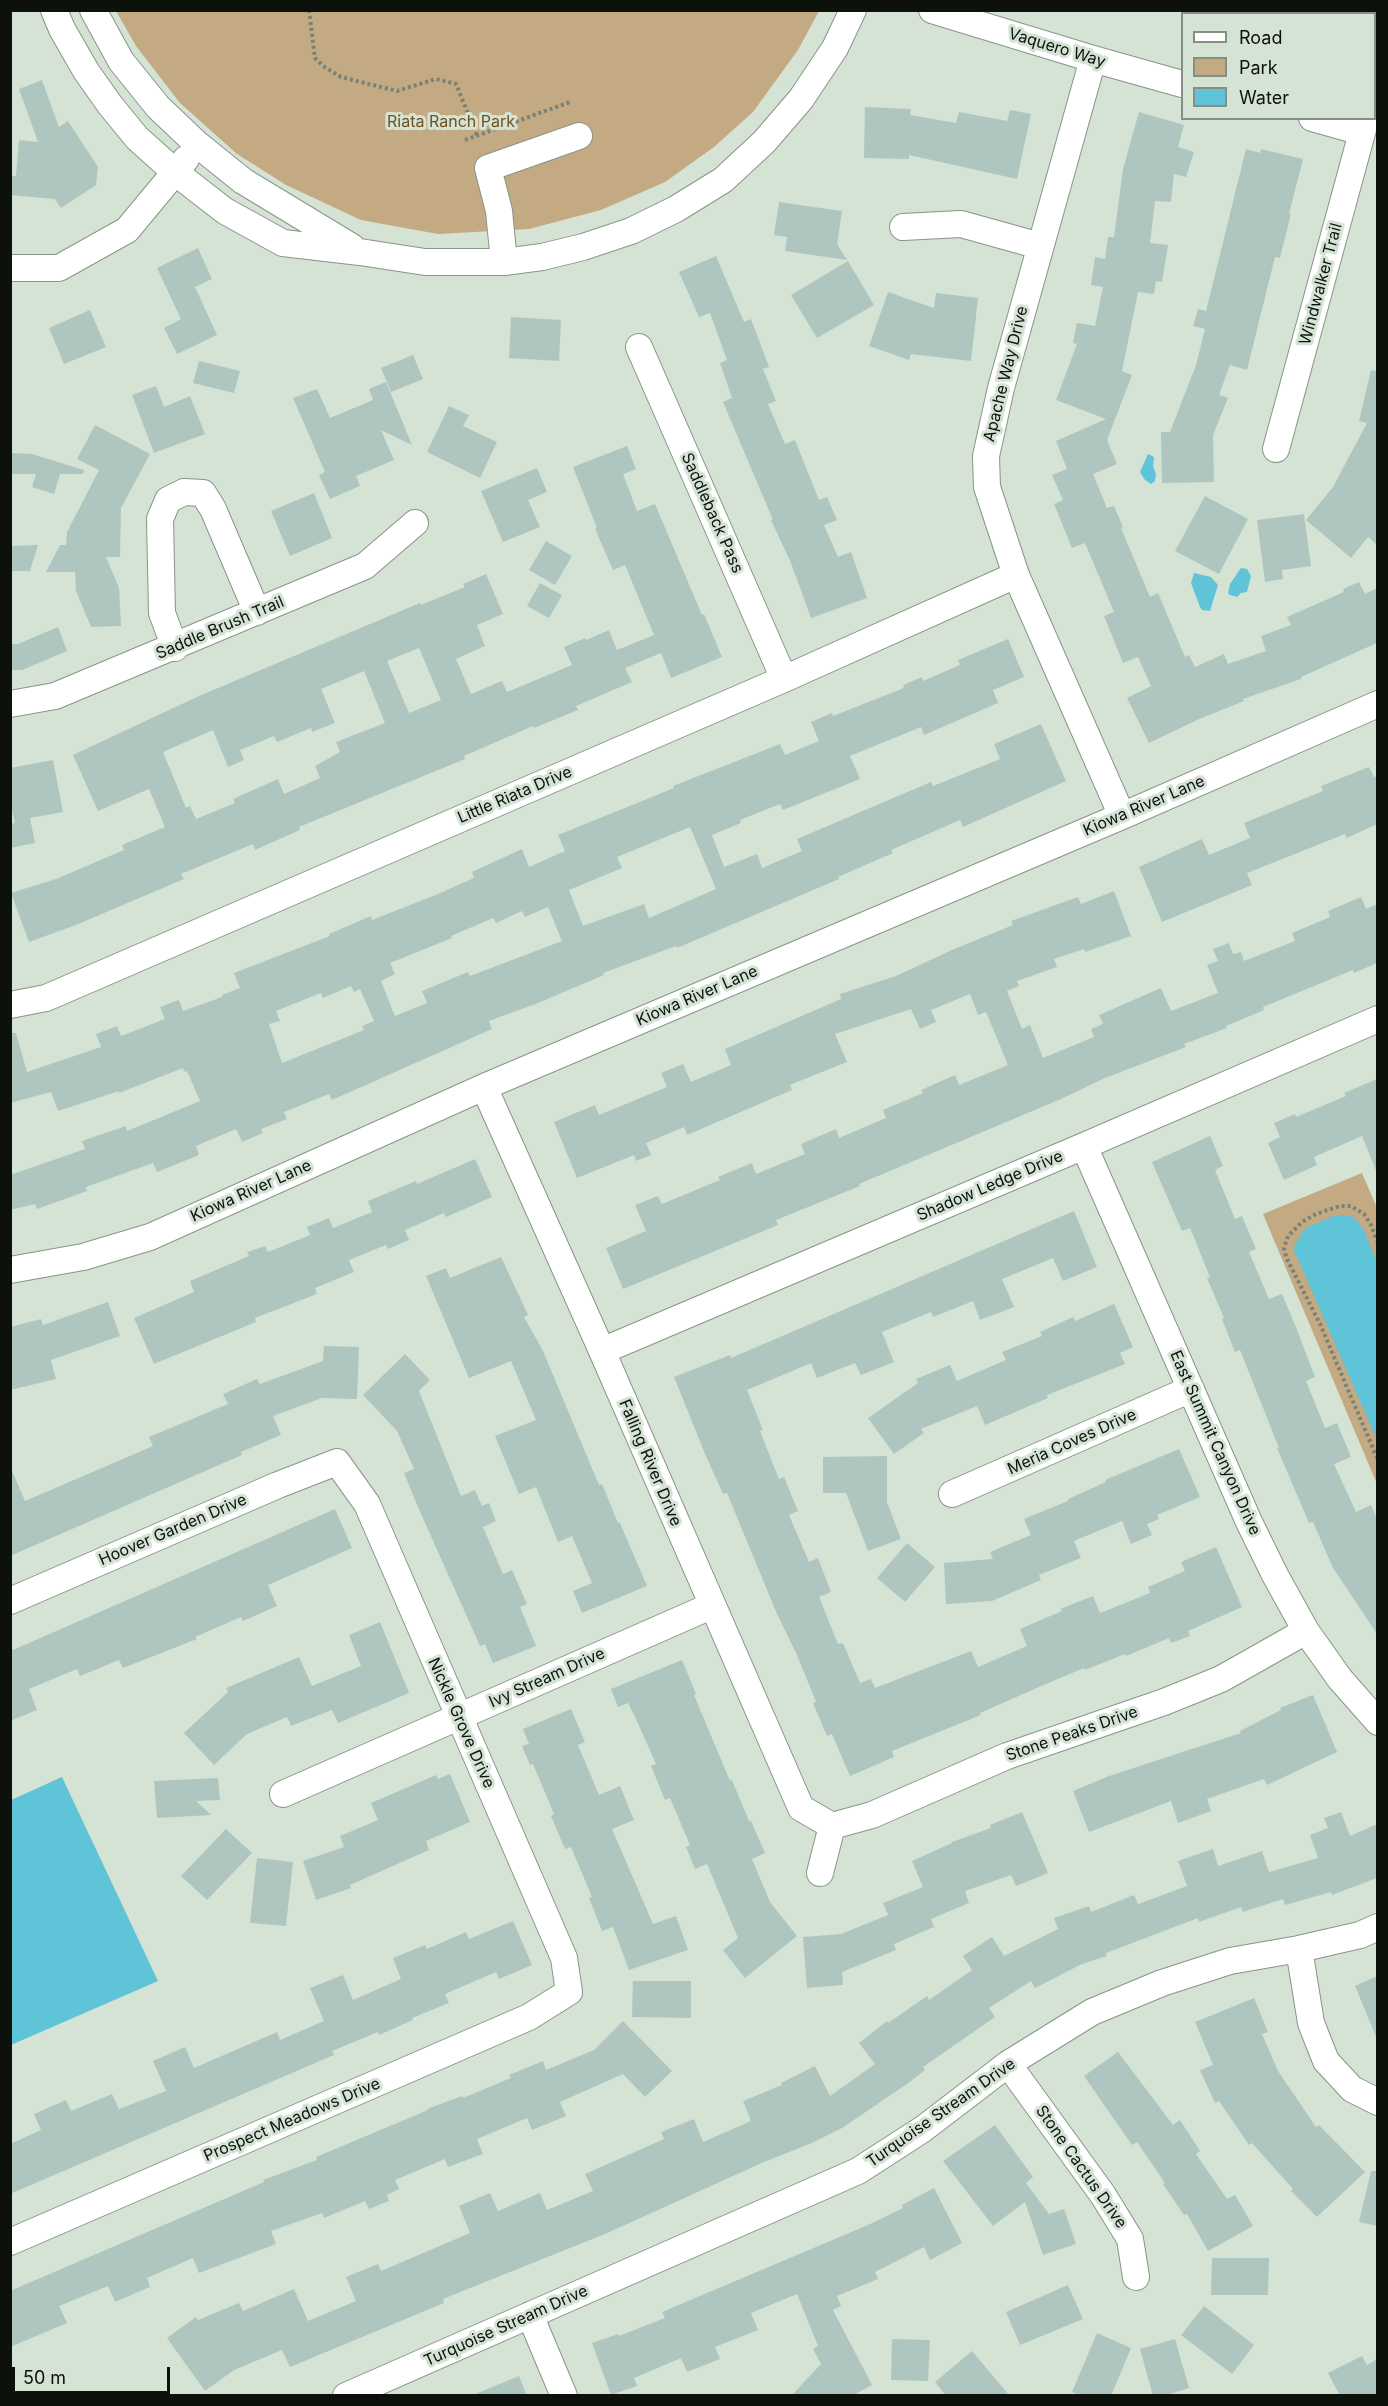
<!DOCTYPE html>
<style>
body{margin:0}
#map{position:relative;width:1388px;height:2406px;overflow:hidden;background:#d5e3d4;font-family:Inter,sans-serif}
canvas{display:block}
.frame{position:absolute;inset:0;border:12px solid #0c110c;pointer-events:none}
.legend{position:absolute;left:1181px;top:12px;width:195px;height:108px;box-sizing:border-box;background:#d5e3d4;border:2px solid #858f84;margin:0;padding:8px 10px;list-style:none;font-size:18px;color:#0c110c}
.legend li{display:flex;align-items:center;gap:12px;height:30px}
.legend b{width:30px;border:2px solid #858f84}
.scale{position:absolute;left:12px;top:2367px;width:158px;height:27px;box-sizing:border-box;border:3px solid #0c110c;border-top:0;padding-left:8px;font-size:18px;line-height:21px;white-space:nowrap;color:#0c110c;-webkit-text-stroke:4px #d5e3d4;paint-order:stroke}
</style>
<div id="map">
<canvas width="1388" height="2406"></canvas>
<div class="frame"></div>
<ul class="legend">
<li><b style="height:8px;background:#fff"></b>Road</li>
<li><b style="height:16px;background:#c4aa82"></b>Park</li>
<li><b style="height:16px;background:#5fc4d7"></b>Water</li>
</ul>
<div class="scale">50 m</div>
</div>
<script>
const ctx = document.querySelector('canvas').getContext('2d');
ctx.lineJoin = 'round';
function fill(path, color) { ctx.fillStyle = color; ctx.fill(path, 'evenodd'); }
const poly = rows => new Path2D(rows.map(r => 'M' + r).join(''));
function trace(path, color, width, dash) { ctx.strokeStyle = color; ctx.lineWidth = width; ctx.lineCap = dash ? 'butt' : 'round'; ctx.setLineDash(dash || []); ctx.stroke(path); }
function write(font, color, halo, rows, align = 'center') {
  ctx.font = font + ' Inter,sans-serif'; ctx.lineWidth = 6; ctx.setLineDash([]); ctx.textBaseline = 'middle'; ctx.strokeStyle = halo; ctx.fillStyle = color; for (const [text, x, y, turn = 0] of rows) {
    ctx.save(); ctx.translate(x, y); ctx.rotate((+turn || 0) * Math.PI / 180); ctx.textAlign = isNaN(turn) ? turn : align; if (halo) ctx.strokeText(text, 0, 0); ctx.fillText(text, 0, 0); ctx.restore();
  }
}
fill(poly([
 [116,11,819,11,798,50,753,112,714,147,665,182,601,210,529,229,438,234,361,220,286,185,237,154,180,103,136,46],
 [1362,1173,1377,1208,1377,1484,1263,1214]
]), '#c4aa82');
fill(poly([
 [1148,454,1154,457,1153,466,1156,474,1155,481,1151,484,1145,480,1140,472],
 [1241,568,1247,569,1251,576,1247,592,1241,593,1237,597,1230,595,1228,593,1230,584],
 [1194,573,1211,577,1218,585,1210,611,1202,610,1200,607,1191,583],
 [1346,1215,1355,1218,1364,1230,1377,1262,1377,1440,1293,1248,1305,1228,1334,1216],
 [62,1777,158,1981,11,2045,11,1800]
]), '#5fc4d7');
fill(poly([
 [42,80,59,127,68,121,98,167,96,185,61,208,55,199,10,195,10,176,16,176,19,140,38,142,19,89],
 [865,107,911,109,910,115,956,123,959,112,1007,121,1010,110,1031,114,1017,179,909,155,909,159,864,158],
 [1139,112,1184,125,1178,147,1194,152,1186,177,1174,174,1171,202,1155,201,1150,243,1168,245,1162,282,1156,281,1154,294,1138,292,1122,371,1132,375,1107,440,1117,464,1093,474,1107,508,1114,506,1123,527,1121,528,1150,597,1158,593,1185,657,1189,655,1195,667,1224,654,1228,664,1266,651,1261,636,1291,625,1287,617,1344,592,1343,589,1359,582,1365,594,1377,588,1377,643,1301,677,1301,679,1243,699,1244,701,1197,720,1149,743,1127,698,1151,686,1138,657,1123,663,1104,616,1114,612,1085,543,1072,548,1054,504,1063,500,1052,475,1067,469,1056,441,1106,419,1056,400,1077,344,1073,343,1077,323,1095,326,1103,287,1091,285,1095,257,1105,259,1108,237,1114,237,1123,169],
 [1246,149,1260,153,1261,149,1303,159,1289,214,1291,214,1280,258,1275,257,1247,370,1230,365,1219,395,1228,398,1213,435,1214,482,1162,483,1161,432,1170,432,1196,365,1205,329,1193,326,1198,309,1206,311],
 [779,202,842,211,837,244,847,260,785,251,787,237,774,235],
 [198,248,212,279,195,287,217,335,177,354,164,328,181,319,157,268],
 [716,256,744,322,751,319,769,367,763,369,776,401,768,404,785,444,795,440,819,500,827,497,837,520,824,525,838,557,851,552,867,598,811,618,791,563,771,520,773,520,723,402,732,398,720,363,727,360,710,313,699,317,679,272],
 [848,261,874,305,817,338,791,295],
 [888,292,934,308,936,293,978,298,971,361,911,354,909,360,869,346],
 [90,310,106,347,64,364,49,328],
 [511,317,561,320,559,361,509,358],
 [413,355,423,379,391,392,381,368],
 [199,361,240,371,234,393,193,383],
 [1371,370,1377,371,1377,545,1368,537,1351,558,1306,520,1333,487,1367,423,1359,421],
 [386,382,412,445,381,430,394,460,356,476,360,486,330,499,319,475,325,472,293,398,317,389,330,418,373,400,369,389],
 [156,386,164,407,190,396,205,434,154,453,132,395],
 [449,406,469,415,463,426,497,442,480,478,427,452],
 [95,425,150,454,121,508,120,557,106,557,119,588,121,626,91,627,76,591,75,572,46,572,60,545,66,545,67,532,99,470,77,459],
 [627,446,636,469,623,474,637,511,655,504,702,615,704,614,722,657,671,678,661,653,625,668,632,682,576,706,578,710,534,728,533,726,464,756,465,759,299,827,300,830,255,850,253,844,181,874,184,879,76,925,29,942,11,893,56,879,124,850,122,845,165,827,149,789,98,811,73,755,199,696,420,603,421,605,465,587,463,584,486,574,503,614,477,625,485,646,456,659,471,694,502,681,507,692,572,665,564,647,585,638,586,640,609,630,617,650,654,635,625,565,613,570,595,529,597,528,573,467],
 [419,648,441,700,409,713,387,661],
 [364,671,385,723,336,742,340,752,315,766,320,778,284,794,278,779,233,799,235,803,196,819,190,806,186,808,163,752,213,730,228,767,244,760,240,750,274,736,277,742,311,728,312,732,335,723,321,689],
 [10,453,32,454,84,470,83,474,60,474,54,494,32,487,36,474,10,474],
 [537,468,547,492,528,500,540,527,503,542,481,491],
 [314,493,332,538,290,556,271,511],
 [1205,496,1248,519,1219,574,1175,551],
 [1304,514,1311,566,1282,570,1283,579,1265,582,1257,520],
 [546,541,572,556,555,585,529,570],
 [38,545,30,571,10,571,10,546],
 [540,583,562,595,549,618,527,606],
 [58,627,67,651,22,670,10,670,10,644,18,644],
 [1008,639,1024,677,993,690,998,703,924,735,921,727,850,756,860,779,783,810,780,804,740,820,741,823,712,835,724,867,757,854,762,868,802,851,797,839,931,782,933,786,1000,759,994,744,1041,724,1066,781,963,827,960,820,891,850,893,853,838,877,839,879,677,948,676,946,603,973,604,975,538,1003,489,1021,492,1029,332,1100,329,1094,284,1112,287,1119,261,1129,263,1133,242,1142,236,1129,196,1146,199,1155,157,1172,153,1163,86,1187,87,1191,37,1209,35,1204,10,1210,10,1175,85,1149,82,1141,126,1126,127,1131,200,1101,187,1071,184,1072,183,1068,119,1093,119,1091,58,1111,51,1092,10,1103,10,1033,16,1033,27,1072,101,1047,96,1034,117,1026,121,1036,165,1019,160,1007,179,1000,183,1011,222,997,222,995,240,988,234,973,330,936,329,934,371,916,372,920,438,894,474,878,472,872,522,849,529,867,565,851,558,835,674,788,673,786,780,744,785,755,819,741,811,722,832,713,833,716,904,688,903,685,922,677,923,681,960,665,958,660],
 [690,827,716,889,649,918,644,904,583,926,569,890,622,868,617,857],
 [548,907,562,941,470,976,468,972,422,991,427,1003,395,1016,381,981,395,974,390,963,452,938,451,936,493,918,496,923,522,911,525,917],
 [351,986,354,992,360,989,374,1021,362,1026,364,1030,282,1063,269,1024,280,1021,276,1011,321,993,323,998],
 [53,760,63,812,30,818,35,843,10,848,10,824,15,823,10,801,10,768],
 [1369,767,1374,777,1377,776,1377,824,1347,838,1345,834,1247,873,1252,885,1162,922,1139,867,1202,839,1209,855,1250,838,1244,823,1323,791,1321,786],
 [1114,891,1131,936,1085,952,1084,949,1054,959,1057,967,1017,981,1019,986,1007,991,1022,1029,1030,1025,1043,1058,1094,1037,1091,1029,1103,1024,1099,1015,1161,988,1171,1011,1218,993,1207,965,1218,961,1213,949,1229,943,1233,954,1241,952,1244,961,1295,941,1292,933,1330,917,1328,911,1361,897,1366,909,1377,904,1377,963,1354,973,1353,970,1263,1007,1264,1010,1226,1026,1227,1028,1184,1044,1186,1047,1105,1078,1061,1099,859,1184,860,1186,776,1220,778,1225,623,1289,606,1248,646,1231,635,1205,658,1196,662,1204,720,1180,718,1177,752,1163,756,1174,805,1154,801,1144,836,1129,839,1138,886,1118,883,1110,923,1093,921,1090,955,1075,959,1085,1008,1065,986,1012,978,1015,970,994,931,1010,936,1022,920,1029,911,1009,835,1034,847,1062,790,1085,792,1090,687,1135,684,1127,646,1143,651,1155,636,1161,634,1155,577,1178,554,1122,595,1105,599,1115,667,1087,661,1073,683,1064,691,1082,731,1065,725,1049,841,999,840,994,896,976,952,950,1013,925,1011,921,1078,897,1081,904],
 [1377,1079,1377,1173,1362,1136,1314,1157,1317,1165,1284,1180,1268,1143,1280,1137,1274,1123,1295,1114,1296,1117,1346,1096,1344,1093],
 [1210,1136,1223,1166,1215,1170,1235,1219,1242,1216,1256,1249,1249,1252,1269,1299,1282,1294,1296,1327,1315,1377,1306,1381,1325,1428,1337,1423,1351,1457,1334,1464,1356,1512,1371,1505,1377,1519,1377,1634,1333,1568,1313,1522,1309,1523,1277,1448,1279,1448,1240,1350,1235,1352,1222,1319,1224,1318,1207,1278,1210,1277,1190,1228,1182,1231,1152,1162],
 [475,1159,492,1197,446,1217,444,1213,405,1230,409,1240,388,1249,386,1245,349,1260,354,1272,315,1288,317,1294,255,1318,256,1322,154,1364,134,1318,194,1292,190,1281,249,1256,247,1252,265,1246,268,1252,310,1235,307,1227,329,1218,333,1228,372,1212,368,1201,416,1181,417,1184],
 [1074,1211,1097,1267,1063,1281,1053,1258,1002,1279,1014,1307,980,1320,973,1301,933,1317,931,1312,882,1332,894,1362,861,1375,855,1363,817,1378,811,1363,747,1390,763,1430,760,1431,779,1479,784,1477,798,1511,789,1515,809,1562,818,1558,831,1592,819,1597,838,1644,843,1643,860,1683,871,1679,875,1688,971,1651,978,1667,1027,1646,1020,1629,1062,1611,1060,1609,1093,1596,1100,1613,1150,1593,1148,1587,1185,1571,1181,1562,1216,1547,1242,1607,1188,1631,1190,1636,1171,1643,1169,1638,1126,1656,1125,1654,1085,1670,1084,1668,1039,1687,980,1713,981,1715,892,1751,894,1757,850,1776,832,1734,827,1736,813,1703,816,1702,797,1655,777,1614,727,1493,723,1494,705,1454,674,1377,730,1355,731,1358],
 [501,1257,528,1315,524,1317,543,1351,599,1485,602,1484,618,1523,620,1523,647,1586,582,1613,573,1591,592,1583,572,1536,558,1542,536,1487,519,1494,495,1436,536,1420,511,1361,469,1378,426,1276,446,1268,450,1278],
 [108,1302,120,1336,51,1360,56,1379,10,1390,10,1327,41,1319,43,1325],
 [1114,1304,1133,1347,1120,1353,1125,1364,1047,1395,1048,1398,985,1425,977,1406,921,1429,924,1433,894,1454,868,1418,918,1383,916,1379,950,1365,957,1381,1006,1360,1002,1352,1042,1336,1040,1332,1073,1317,1075,1321],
 [324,1346,359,1347,357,1399,322,1398,273,1416,281,1435,241,1452,242,1455,10,1556,10,1466,25,1501,153,1446,149,1437,228,1404,223,1394,257,1379,260,1384,323,1361],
 [405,1354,430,1380,419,1391,461,1496,475,1490,482,1506,489,1503,496,1521,483,1527,503,1574,512,1570,527,1604,520,1607,536,1646,493,1663,485,1644,480,1646,418,1507,404,1473,414,1469,397,1431,363,1395],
 [1179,1449,1200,1497,1157,1515,1159,1519,1147,1524,1152,1535,1131,1544,1122,1521,1074,1541,1081,1558,1039,1575,1041,1580,992,1601,946,1604,944,1563,993,1559,990,1552,1031,1535,1024,1519,1068,1501,1068,1499,1106,1482,1105,1480],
 [887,1456,887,1502,901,1539,868,1551,846,1493,823,1493,823,1457],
 [335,1509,352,1548,268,1585,277,1606,243,1621,241,1617,195,1637,197,1639,123,1668,119,1660,80,1676,77,1669,29,1689,37,1710,10,1721,10,1646,13,1650,22,1646],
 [907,1543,935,1567,905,1602,877,1578],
 [380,1622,409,1693,338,1723,332,1710,291,1726,287,1717,247,1734,214,1765,184,1733,228,1692,226,1688,299,1657,312,1686,361,1666,349,1635],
 [682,1660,696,1694,694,1695,730,1781,732,1780,749,1821,751,1821,765,1853,752,1859,770,1902,797,1936,745,1978,723,1950,738,1938,707,1864,695,1869,686,1847,690,1845,670,1798,665,1800,651,1766,656,1764,636,1719,628,1703,618,1707,611,1689],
 [1313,1695,1337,1752,1267,1785,1264,1779,1207,1799,1211,1811,1178,1823,1171,1801,1089,1832,1073,1791,1109,1776,1241,1733,1240,1731,1281,1710,1280,1708],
 [571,1709,585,1742,578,1745,599,1795,620,1786,634,1820,612,1829,653,1924,676,1916,688,1950,629,1970,613,1927,602,1931,589,1898,592,1897,571,1847,565,1849,551,1816,554,1814,533,1764,530,1765,522,1746,529,1744,523,1729],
 [450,1774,470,1822,426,1841,429,1850,350,1885,351,1888,316,1900,303,1861,344,1847,340,1836,378,1820,371,1803,436,1775,438,1779],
 [218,1778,220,1800,196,1801,211,1815,157,1818,154,1781],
 [1022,1812,1048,1873,1016,1886,1011,1875,965,1891,969,1903,931,1919,934,1927,894,1944,896,1950,842,1972,843,1985,807,1988,803,1937,841,1934,888,1915,883,1903,923,1887,912,1861,952,1843,952,1842,991,1828,990,1825],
 [1341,1812,1350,1836,1377,1824,1377,1878,1332,1895,1331,1892,1285,1905,1283,1899,1243,1912,1241,1907,1199,1922,1198,1918,1106,1953,1107,1956,1082,1964,1035,1988,1031,1981,989,2008,995,2017,923,2067,925,2070,907,2084,842,2128,812,2143,764,2162,605,2234,443,2299,444,2303,290,2367,282,2350,234,2370,205,2391,167,2338,196,2317,198,2320,239,2303,243,2311,294,2289,308,2321,356,2301,346,2277,378,2264,381,2271,470,2233,459,2206,490,2193,498,2211,540,2193,547,2210,593,2191,585,2174,664,2139,661,2132,694,2119,703,2142,751,2121,743,2101,782,2085,781,2083,815,2066,830,2096,875,2064,859,2043,887,2021,888,2023,927,1996,929,2000,972,1970,963,1956,992,1937,1004,1956,1058,1929,1054,1918,1089,1906,1091,1912,1134,1895,1138,1904,1187,1886,1178,1861,1213,1849,1218,1866,1262,1851,1269,1872,1318,1858,1310,1835,1328,1828,1324,1818],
 [226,1829,252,1853,207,1900,181,1876],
 [257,1858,293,1862,286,1926,250,1923],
 [513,1921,532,1965,499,1979,496,1972,445,1994,449,2003,412,2018,413,2020,379,2035,378,2032,332,2051,334,2055,10,2194,10,2144,41,2130,34,2114,66,2100,71,2111,112,2094,119,2109,166,2091,153,2061,185,2047,194,2068,277,2032,280,2040,324,2021,310,1988,343,1975,353,2000,401,1979,393,1958,425,1945,427,1949,466,1932,469,1939],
 [1377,1976,1377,2039,1355,1986],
 [633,1981,691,1981,691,2018,632,2017],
 [1254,1998,1268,2032,1262,2034,1278,2071,1316,2127,1319,2125,1365,2172,1317,2217,1291,2191,1293,2189,1252,2143,1249,2145,1219,2101,1215,2103,1200,2070,1213,2065,1195,2022],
 [623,2021,672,2071,645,2097,623,2074,560,2102,566,2116,532,2130,527,2118,477,2139,483,2154,448,2167,445,2159,395,2180,399,2189,387,2195,389,2201,369,2209,365,2201,324,2218,322,2213,271,2231,276,2244,199,2273,193,2258,147,2278,150,2287,115,2302,108,2286,59,2306,67,2323,10,2347,10,2291,264,2182,263,2180,317,2160,316,2157,428,2110,427,2109,462,2096,463,2098,511,2078,509,2075,543,2061,546,2070,594,2050],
 [1118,2052,1173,2125,1180,2120,1200,2151,1196,2154,1227,2199,1235,2195,1253,2226,1208,2251,1187,2214,1184,2215,1163,2184,1165,2183,1137,2142,1132,2145,1084,2076],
 [995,2125,1033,2177,1026,2183,1049,2214,1064,2209,1076,2244,1043,2255,1025,2202,993,2226,943,2161],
 [1371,2171,1377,2171,1377,2226,1359,2222],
 [934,2188,962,2243,930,2260,924,2247,875,2272,878,2279,837,2296,841,2306,833,2310,872,2385,852,2396,791,2396,821,2364,813,2349,818,2346,797,2294,751,2313,758,2330,715,2347,720,2359,687,2372,681,2358,634,2378,637,2386,611,2395,592,2343,618,2334,619,2336,665,2318,662,2312,868,2225,903,2208,902,2205],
 [1212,2258,1269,2258,1268,2295,1211,2295],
 [1068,2285,1083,2319,1020,2345,1006,2312],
 [1204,2306,1254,2345,1232,2374,1181,2335],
 [1097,2333,1131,2348,1111,2396,1082,2396,1072,2392],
 [892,2339,930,2340,928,2381,891,2380],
 [1175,2339,1189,2388,1164,2396,1153,2396,1140,2349],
 [972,2351,1010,2396,946,2396,935,2382],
 [1362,2356,1367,2365,1377,2359,1377,2396,1340,2396,1328,2373],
 [519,2376,527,2396,473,2396,473,2395]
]), '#afc6c0');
const minor = poly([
 [54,10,62,29,86,71,110,105,137,138,176,173,225,211,283,243,360,252,425,262,504,262,542,257,583,247,631,231,676,209,723,180,764,142,801,99,835,48,853,10],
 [93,10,121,61,158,107,197,144,243,181,352,247],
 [932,10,1093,59,1182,84],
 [1093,59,1001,388,986,456,987,487,1016,575,1122,816],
 [1374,87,1378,76],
 [1312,118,1362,132],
 [903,227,961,224,1040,246],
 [504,262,499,211,488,168,579,136],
 [10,268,59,268,127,230,186,159],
 [639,347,784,679],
 [1276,449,1366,118],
 [175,648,162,613,160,519,168,500,184,492,203,493,213,509,257,612],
 [10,704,55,696,365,566,415,523],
 [10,1005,46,998,784,679,1016,575],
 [484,1087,602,1351,801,1808,832,1826],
 [1084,1146,1249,1522,1275,1575,1306,1631,1340,1679,1378,1722],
 [10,1270,83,1257,150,1237,484,1087,1122,816,1378,704],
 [602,1351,1084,1146,1378,1019],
 [952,1494,1191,1389],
 [10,1601,278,1485,337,1462,367,1504,564,1958,569,1992,529,2017,10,2242],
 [283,1794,711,1606],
 [832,1826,872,1815,1007,1756,1164,1702,1221,1679,1306,1631],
 [820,1873,832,1826],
 [1299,1949,1311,2023,1326,2061,1352,2089,1378,2102],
 [1008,2064,1103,2195,1130,2239,1136,2277],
 [530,2315,564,2396],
 [346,2396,858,2171,923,2129,1008,2064,1092,2012,1162,1983,1230,1961,1299,1949,1360,1935,1378,1927]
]);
trace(minor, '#889587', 28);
trace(poly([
 [309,10,315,58,323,66,341,77,397,91,436,79,456,84,477,136],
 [465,140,570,102],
 [1378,1243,1371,1225,1364,1214,1351,1206,1340,1206,1316,1214,1302,1222,1288,1236,1284,1248,1286,1257,1320,1324,1378,1460]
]), '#788277', 4, [3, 3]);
trace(minor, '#fff', 26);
write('16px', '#0c110c', '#d5e3d4', [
 ["Vaquero Way",1057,48,17],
 ["Windwalker Trail",1321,284,-75],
 ["Apache Way Drive",1006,374,-76],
 ["Saddleback Pass",712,513,66],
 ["Saddle Brush Trail",220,628,-23],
 ["Little Riata Drive",515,795,-23],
 ["Kiowa River Lane",1144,806,-23],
 ["Kiowa River Lane",697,996,-23],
 ["Shadow Ledge Drive",990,1186,-23],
 ["Kiowa River Lane",251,1191,-24],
 ["Meria Coves Drive",1072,1442,-24],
 ["East Summit Canyon Drive",1215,1443,66],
 ["Falling River Drive",650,1463,67],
 ["Hoover Garden Drive",173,1530,-23],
 ["Ivy Stream Drive",547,1678,-24],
 ["Nickle Grove Drive",461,1723,66],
 ["Stone Peaks Drive",1072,1734,-19],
 ["Turquoise Stream Drive",941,2113,-35],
 ["Prospect Meadows Drive",292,2120,-23],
 ["Stone Cactus Drive",1081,2167,55],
 ["Turquoise Stream Drive",506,2326,-24]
]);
write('16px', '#6f5120', '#d5e3d4', [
 ["Riata Ranch Park",451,122]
]);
</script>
